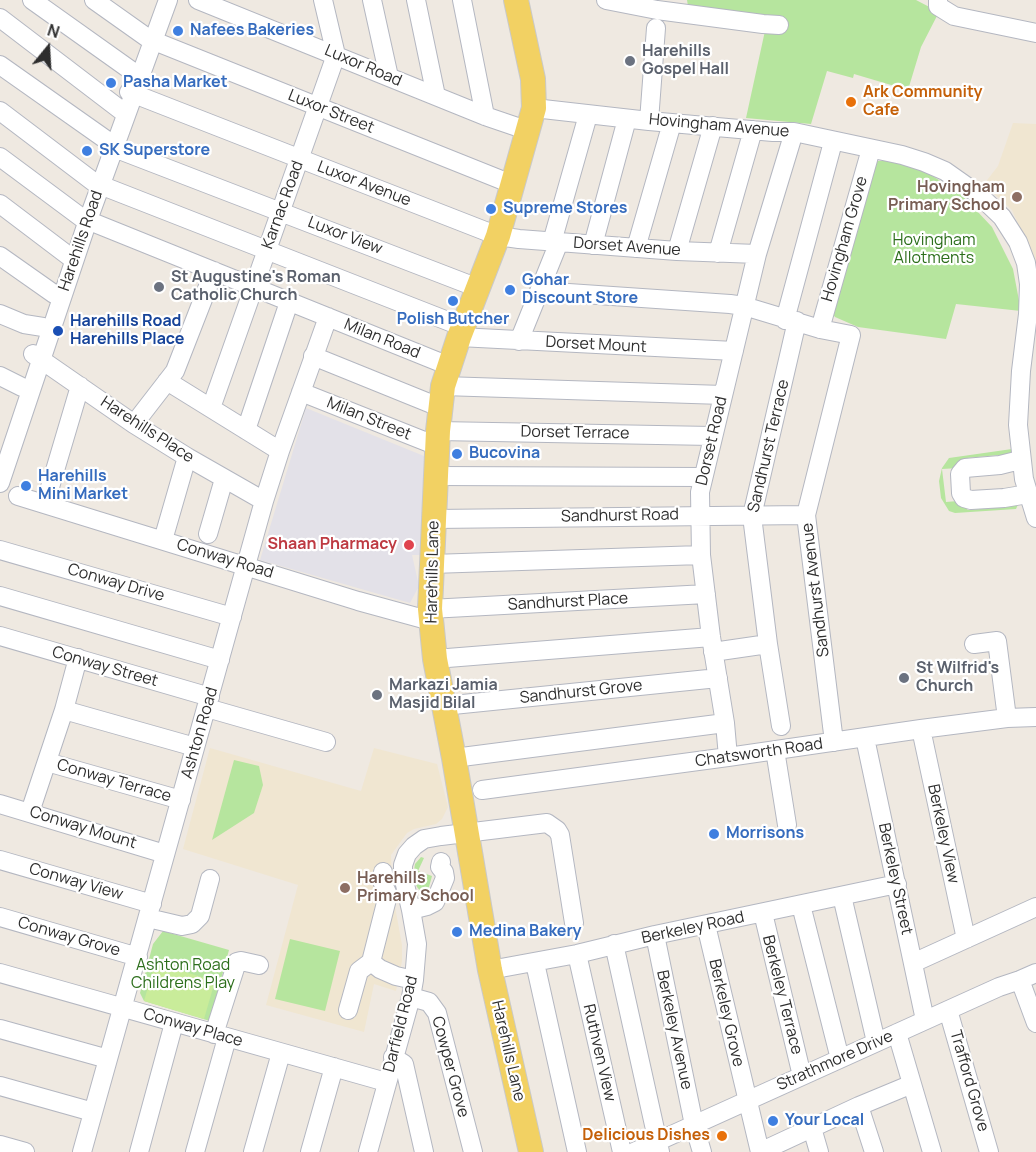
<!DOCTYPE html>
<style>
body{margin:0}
#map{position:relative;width:1036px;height:1152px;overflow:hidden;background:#efe9e1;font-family:Manrope,sans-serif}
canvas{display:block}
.north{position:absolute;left:18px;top:18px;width:60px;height:60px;-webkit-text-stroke:4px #fff;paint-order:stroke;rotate:18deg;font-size:16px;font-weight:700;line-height:24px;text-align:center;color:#2e2e2e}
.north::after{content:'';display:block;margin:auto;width:21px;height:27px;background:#2e2e2e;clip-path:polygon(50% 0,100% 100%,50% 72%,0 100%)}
</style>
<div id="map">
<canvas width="1036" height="1152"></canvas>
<div class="north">N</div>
</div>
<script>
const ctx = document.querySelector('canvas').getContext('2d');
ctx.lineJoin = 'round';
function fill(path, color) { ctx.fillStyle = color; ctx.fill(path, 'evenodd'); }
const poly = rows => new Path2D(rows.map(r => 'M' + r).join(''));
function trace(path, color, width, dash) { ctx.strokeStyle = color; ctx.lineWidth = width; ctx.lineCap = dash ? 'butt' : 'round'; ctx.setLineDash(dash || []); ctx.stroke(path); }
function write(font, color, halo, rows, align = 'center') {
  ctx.font = font + ' Manrope,sans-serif'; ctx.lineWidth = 4.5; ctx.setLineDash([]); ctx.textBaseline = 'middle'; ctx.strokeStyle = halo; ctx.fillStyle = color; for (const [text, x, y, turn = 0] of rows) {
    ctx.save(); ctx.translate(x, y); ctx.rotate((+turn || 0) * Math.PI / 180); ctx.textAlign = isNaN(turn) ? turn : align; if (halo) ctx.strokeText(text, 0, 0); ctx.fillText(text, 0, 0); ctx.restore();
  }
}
fill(poly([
 [306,408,424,456,420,555,412,555,419,586,410,603,260,560]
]), '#e3e1e8');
fill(poly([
 [1013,123,1036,124,1036,280,1033,259,1012,210,984,184,998,166],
 [210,748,361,791,374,748,437,764,448,807,442,819,436,824,414,829,407,833,391,855,392,890,402,945,402,961,396,991,374,984,364,1032,266,1005,298,885,183,849]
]), '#f0e6d1');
fill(poly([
 [687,0,916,0,939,12,921,47,908,90,854,74,853,78,827,71,811,124,746,118,768,17,688,6],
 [872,161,892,161,926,172,960,193,992,227,1013,269,1021,311,956,304,946,339,858,327,835,317,832,313],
 [1012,449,1013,456,1007,459,999,455,967,458,967,462,959,468,942,469,946,502,958,501,968,510,1006,507,1012,499,1020,500,1016,509,955,513,949,511,941,498,939,481,942,468,949,458],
 [234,760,259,766,263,785,254,813,212,840],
 [421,857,424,858,418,871,432,876,426,898,417,887,413,877,415,864],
 [163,931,229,950,210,1021,144,1001,140,993,153,944],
 [290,939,340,951,325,1011,275,999]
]), '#b6e59e');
fill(poly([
 [155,963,215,981,204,1019,144,1001]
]), '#c9ec9a');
const minor = poly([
 [32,0,136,74],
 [94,0,149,39,514,185],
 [198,0,485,116,529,131],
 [372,0,389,77],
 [416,0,436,96],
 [462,0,485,116],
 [606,0,657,10,763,24,779,25],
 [938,0,938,6,954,16,1036,33],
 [0,18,122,111],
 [0,65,122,151,478,288],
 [129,92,498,236,519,239,677,251,757,254],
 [534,108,649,121,773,132,794,132,902,155,924,162,945,171,979,195,1002,217,1018,242,1026,263,1029,284,1028,314,1021,371,1018,425,1024,479,1036,518],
 [0,111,95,183,463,327],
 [649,121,656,28],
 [0,157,82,218,449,366],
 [0,204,74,260],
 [552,242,588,115],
 [593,245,627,119],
 [636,248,672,123],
 [677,251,713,126],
 [718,253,753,130],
 [0,256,54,294],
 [539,291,730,304,744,306,820,329,851,335,806,515,834,742],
 [0,314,24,324,43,327],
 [785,320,833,142],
 [820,329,871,149],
 [459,337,734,351],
 [519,341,559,242],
 [33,354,134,424,187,457,264,501],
 [313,356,439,407],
 [0,376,22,387],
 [167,381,280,451],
 [443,386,723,395],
 [301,392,437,446],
 [211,408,336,55,323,0],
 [134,424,175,371,214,271],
 [246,430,289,302],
 [438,431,712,436],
 [1020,460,1000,465,965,468,960,474,961,493,964,498,971,500,1004,498,1028,494],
 [436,476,702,477],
 [0,483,88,220,168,0],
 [18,496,358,601,431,621],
 [45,504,80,386],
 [434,519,806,515],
 [208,534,224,479],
 [163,540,187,457],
 [0,550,232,617],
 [432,564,701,555],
 [0,596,220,660],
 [430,609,706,594],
 [0,636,210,697],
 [768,644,781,726],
 [974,644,997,641,1007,718],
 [713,652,768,644,752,516,797,321],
 [435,659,711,637],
 [443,706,718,678],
 [207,708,326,742],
 [64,710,195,747],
 [921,729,966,939],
 [865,738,925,1020],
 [775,750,787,825],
 [728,757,725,723,711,637,701,555,700,492,757,254,794,132],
 [454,758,725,723],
 [47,762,181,800],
 [482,790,728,757,921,729,1007,718,1036,717],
 [0,804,165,854],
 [30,812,64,710,78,658],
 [0,860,152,904],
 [842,896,876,1042],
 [801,905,840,1059],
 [411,910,427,906,435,902,445,878,444,872,440,867,441,862],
 [763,913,802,1076],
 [0,917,138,957],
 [148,918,182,926,192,924,200,916,210,879],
 [706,925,760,1152],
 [655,935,694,1125,702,1152],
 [614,944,660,1152],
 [577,954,622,1152],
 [371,962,380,969,396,976,414,980],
 [535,963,577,1152],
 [913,963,1036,907],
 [490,970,577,954,655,935,897,884],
 [0,973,386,1082],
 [1020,980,1036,1023],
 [411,997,429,1002,437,1013,473,1152],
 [348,1010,359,971,371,962,388,895,382,881,383,872],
 [948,1010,989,1152],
 [0,1029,108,1059],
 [897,1033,932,1152],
 [214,1034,237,962,241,961,259,965],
 [393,1057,404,1064,424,1152],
 [0,1086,93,1112],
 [859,1106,874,1152],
 [812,1128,819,1152],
 [0,1145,25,1152],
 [82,1152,264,501,280,451,328,317],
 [139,1152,174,1023],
 [195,1152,227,1038],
 [253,1152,281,1053],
 [310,1152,334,1067],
 [368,1152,411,997,414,980,417,944,411,910,403,876,403,865,407,854,414,846,424,839,441,836,547,823,557,830,560,835,574,923],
 [634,1152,999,987,1020,980,1036,973],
 [760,1152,859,1106,912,1084]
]);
const major = poly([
 [516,0,533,79,534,108,498,236,459,337,443,386,438,431,430,609,435,659,454,758,490,970,531,1152]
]);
trace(minor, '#b4b7c1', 20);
trace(major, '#c9c9c9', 26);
trace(minor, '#fff', 18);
trace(major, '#f2d163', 24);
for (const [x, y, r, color] of [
 [178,31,6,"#3f7fe0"],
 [630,61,6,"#6b7280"],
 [111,83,6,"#3f7fe0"],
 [851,102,6,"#e8710a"],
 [87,151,6,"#3f7fe0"],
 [1017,197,6,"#8d6e63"],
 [491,209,6,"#3f7fe0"],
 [159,287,6,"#6b7280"],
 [510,290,6,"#3f7fe0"],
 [453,301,6,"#3f7fe0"],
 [58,331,6,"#1a4fb4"],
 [457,454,6,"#3f7fe0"],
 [26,486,6,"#3f7fe0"],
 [409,545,6,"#e0444e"],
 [904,678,6,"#6b7280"],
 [377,695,6,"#6b7280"],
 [714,834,6,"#3f7fe0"],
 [345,888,6,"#8d6e63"],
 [457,932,6,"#3f7fe0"],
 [773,1121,6,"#3f7fe0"],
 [722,1136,6,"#e8710a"]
]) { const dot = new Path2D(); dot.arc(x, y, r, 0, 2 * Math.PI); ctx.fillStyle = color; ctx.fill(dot); trace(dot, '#fff', 2); }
write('bold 16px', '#366cbe', '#fff', [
 ["Nafees Bakeries",190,31],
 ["Pasha Market",123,83],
 ["SK Superstore",99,151],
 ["Supreme Stores",503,209],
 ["Gohar",522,281],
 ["Discount Store",522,299],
 ["Polish Butcher",453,320,"center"],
 ["Bucovina",469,454],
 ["Harehills",38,477],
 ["Mini Market",38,495],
 ["Morrisons",726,834],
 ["Medina Bakery",469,932],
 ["Your Local",785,1121]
], 'left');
write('bold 16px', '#5b616d', '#fff', [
 ["Harehills",642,52],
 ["Gospel Hall",642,70],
 ["St Augustine's Roman",171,278],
 ["Catholic Church",171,296],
 ["St Wilfrid's",916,669],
 ["Church",916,687],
 ["Markazi Jamia",389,686],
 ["Masjid Bilal",389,704]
], 'left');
write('16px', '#2e2e2e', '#fff', [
 ["Luxor Road",363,66,23],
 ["Luxor Street",331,112,22],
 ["Hovingham Avenue",719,126,5],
 ["Luxor Avenue",364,184,21],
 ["Karnac Road",283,205,-70],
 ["Luxor View",345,236,21],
 ["Hovingham Grove",845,239,-74],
 ["Harehills Road",81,241,-71],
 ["Dorset Avenue",627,247,4],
 ["Milan Road",382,339,22],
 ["Dorset Mount",596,345,3],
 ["Milan Street",369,419,22],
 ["Harehills Place",147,430,33],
 ["Dorset Terrace",575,433,1],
 ["Dorset Road",712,441,-77],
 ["Sandhurst Terrace",769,446,-77],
 ["Sandhurst Road",620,516,-1],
 ["Conway Road",225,559,17],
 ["Harehills Lane",433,572,-89],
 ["Conway Drive",116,583,16],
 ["Sandhurst Avenue",816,590,-97],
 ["Sandhurst Place",568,602,-3],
 ["Conway Street",105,667,16],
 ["Sandhurst Grove",581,692,-6],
 ["Ashton Road",200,733,-74],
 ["Chatsworth Road",759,753,-8],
 ["Conway Terrace",114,781,16],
 ["Conway Mount",83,828,17],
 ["Berkeley View",943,834,78],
 ["Berkeley Street",895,879,78],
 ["Conway View",76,882,16],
 ["Berkeley Road",693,928,-12],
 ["Conway Grove",69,937,16],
 ["Berkeley Terrace",782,995,76],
 ["Berkeley Grove",726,1013,77],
 ["Darfield Road",401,1024,-76],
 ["Conway Place",193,1028,16],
 ["Berkeley Avenue",674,1030,78],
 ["Harehills Lane",508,1051,77],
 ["Ruthven View",599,1053,77],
 ["Strathmore Drive",835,1061,-24],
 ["Cowper Grove",450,1067,75],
 ["Trafford Grove",969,1081,74]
]);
write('bold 16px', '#c56008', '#fff', [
 ["Ark Community",863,93],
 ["Cafe",863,111],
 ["Delicious Dishes",710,1136,"right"]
], 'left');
write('bold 16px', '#785e54', '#fff', [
 ["Hovingham",1005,188],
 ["Primary School",1005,206],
 ["Harehills",357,879,"left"],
 ["Primary School",357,897,"left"]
], 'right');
write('16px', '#2c6e1b', '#fff', [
 ["Hovingham",934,241],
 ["Allotments",934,259],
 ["Ashton Road",183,966],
 ["Childrens Play",183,984]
]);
write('bold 16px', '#164399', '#fff', [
 ["Harehills Road",70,322],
 ["Harehills Place",70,340]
], 'left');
write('bold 16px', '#be3a42', '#fff', [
 ["Shaan Pharmacy",397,545]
], 'right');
</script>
